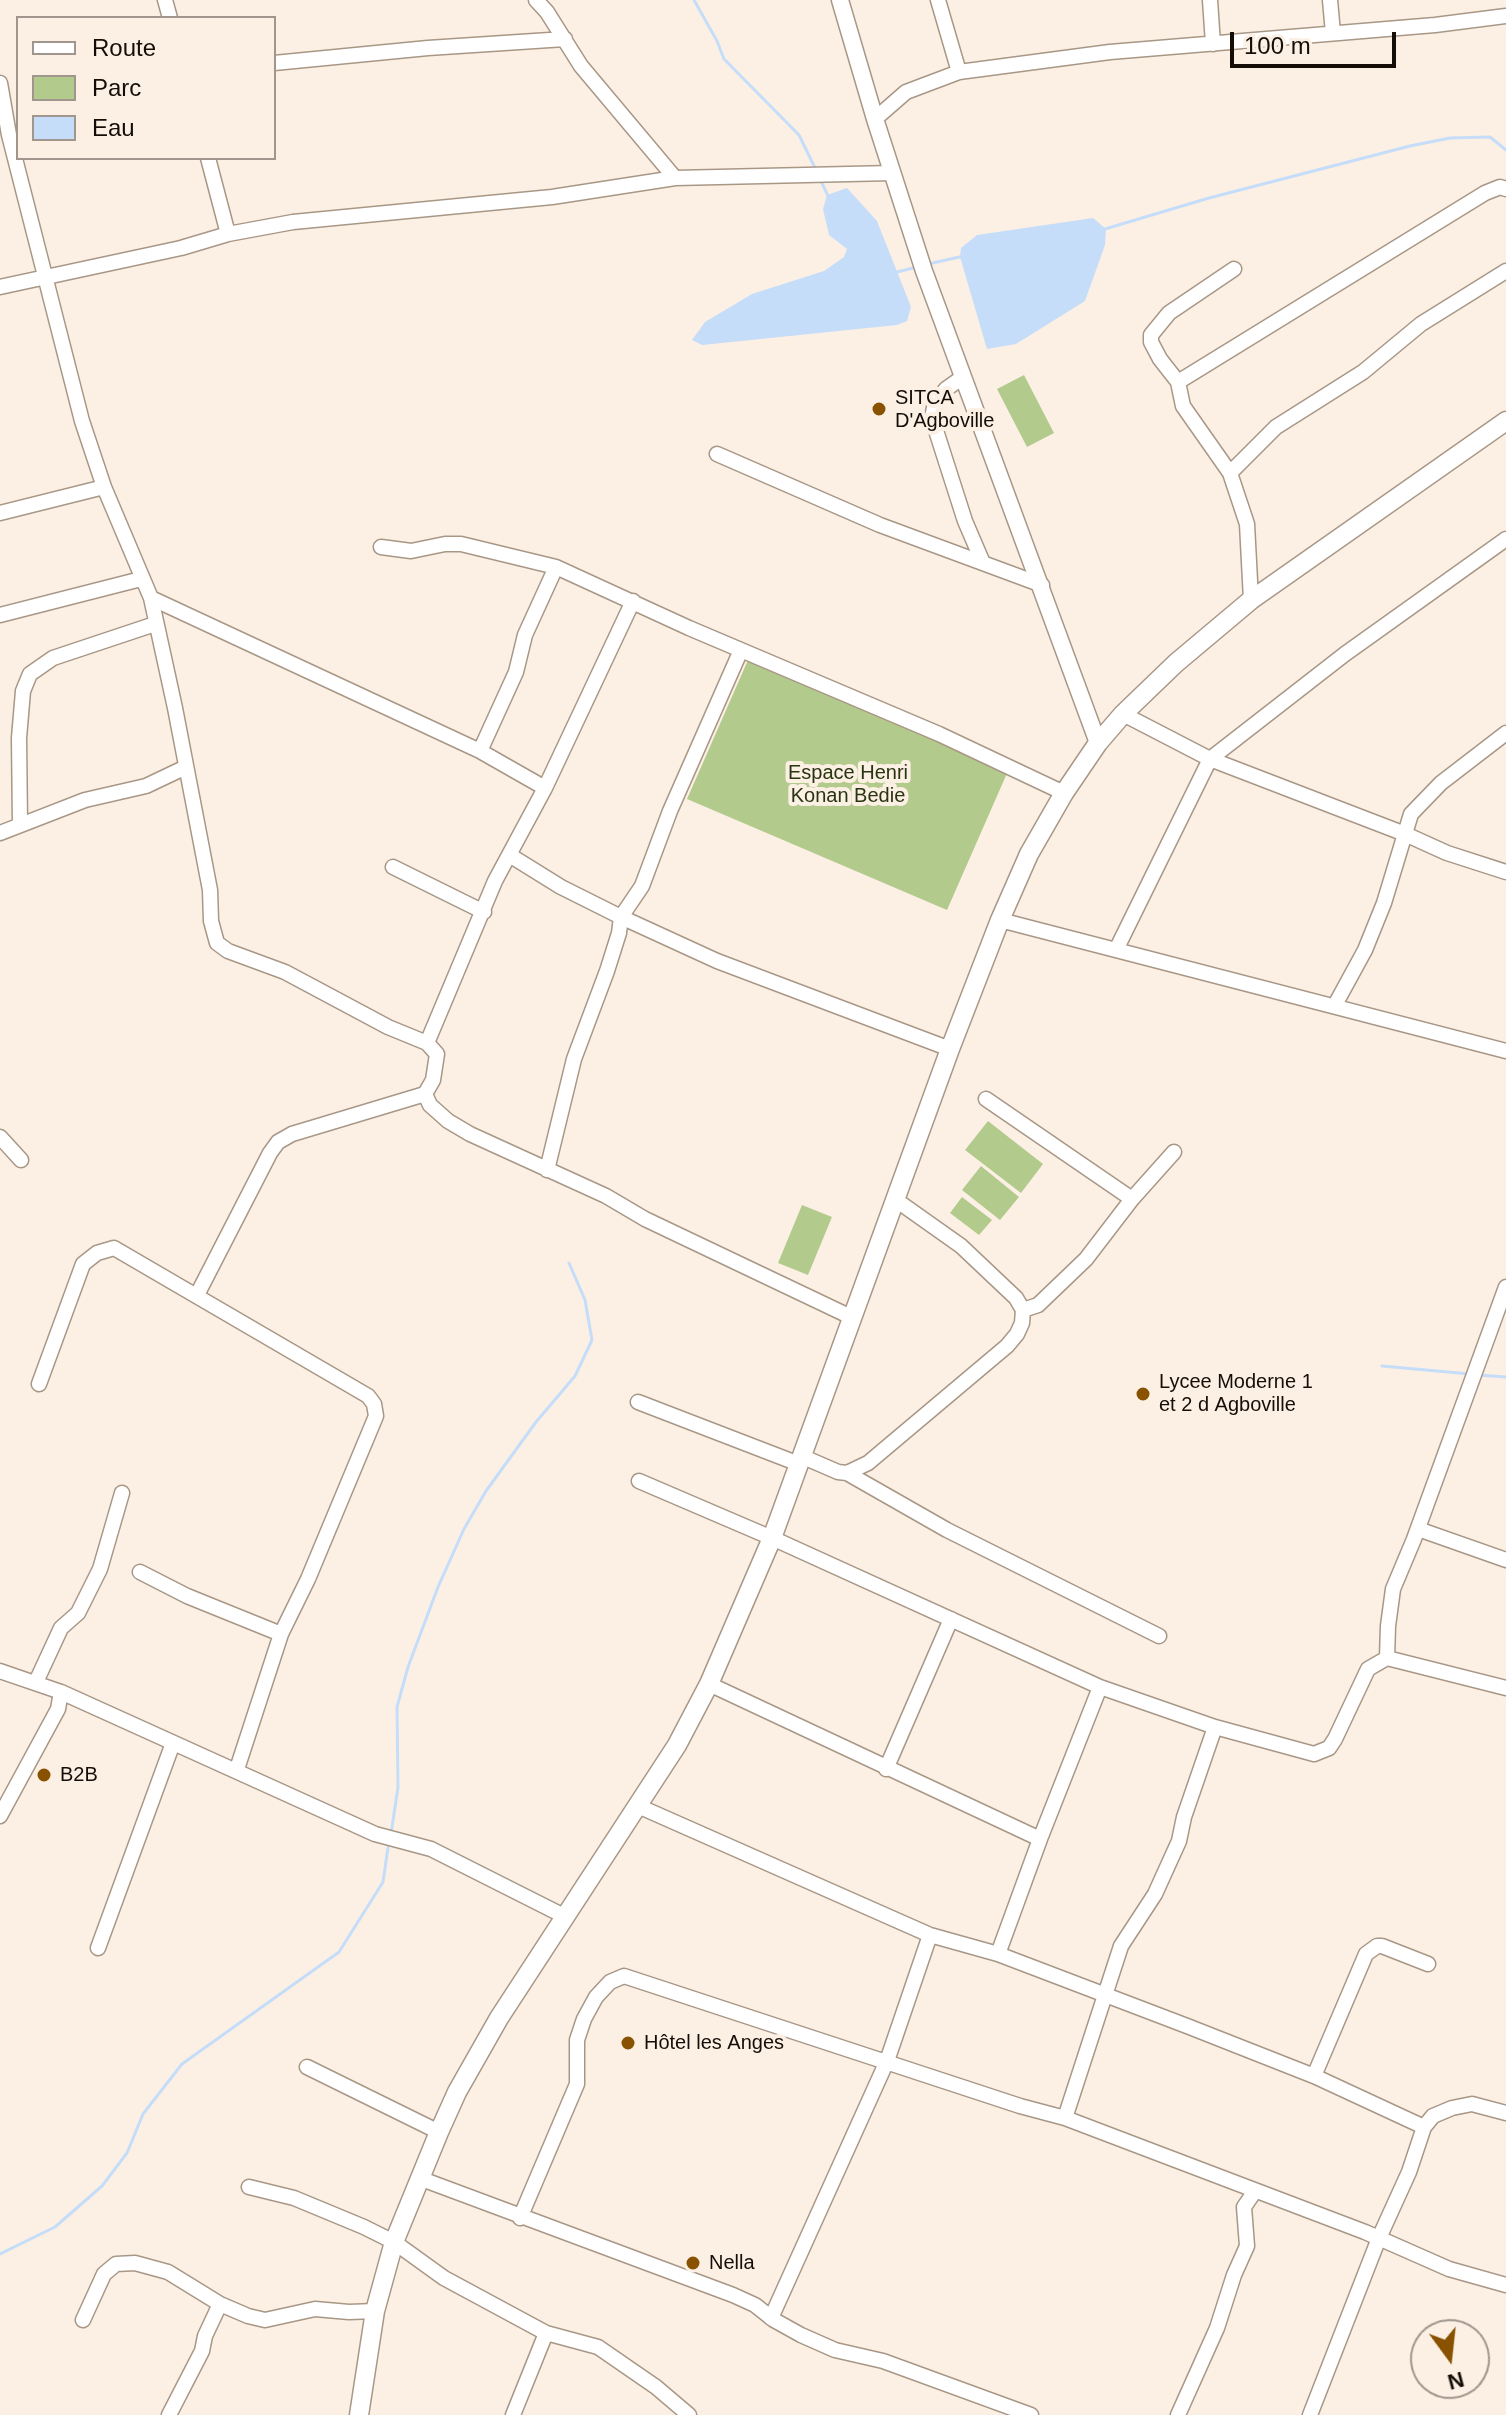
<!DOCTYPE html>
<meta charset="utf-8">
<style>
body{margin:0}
#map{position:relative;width:1506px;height:2415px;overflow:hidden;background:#fcf0e5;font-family:Arial,sans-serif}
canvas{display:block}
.legend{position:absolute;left:16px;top:16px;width:260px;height:144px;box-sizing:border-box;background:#fcf0e5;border:2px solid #a0968d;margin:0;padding:10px 14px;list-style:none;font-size:24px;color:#150e08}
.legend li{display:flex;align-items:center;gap:16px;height:40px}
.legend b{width:40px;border:2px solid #a0968d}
.north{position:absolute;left:1410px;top:2319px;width:80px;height:80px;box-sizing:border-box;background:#fcf0e5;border:2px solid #a0968d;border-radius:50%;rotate:165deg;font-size:22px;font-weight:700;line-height:32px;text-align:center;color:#150e08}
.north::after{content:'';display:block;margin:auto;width:28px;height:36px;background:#885200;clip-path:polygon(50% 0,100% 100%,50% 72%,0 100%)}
.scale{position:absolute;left:1230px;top:32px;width:166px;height:36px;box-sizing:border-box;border:4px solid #150e08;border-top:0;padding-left:10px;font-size:24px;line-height:28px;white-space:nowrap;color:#150e08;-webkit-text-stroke:6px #fcf0e5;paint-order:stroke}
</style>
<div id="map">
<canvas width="1506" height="2415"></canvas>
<ul class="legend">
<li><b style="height:10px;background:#fff"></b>Route</li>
<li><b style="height:22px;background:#b3ca8d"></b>Parc</li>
<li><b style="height:22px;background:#c5ddf9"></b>Eau</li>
</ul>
<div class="north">N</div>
<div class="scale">100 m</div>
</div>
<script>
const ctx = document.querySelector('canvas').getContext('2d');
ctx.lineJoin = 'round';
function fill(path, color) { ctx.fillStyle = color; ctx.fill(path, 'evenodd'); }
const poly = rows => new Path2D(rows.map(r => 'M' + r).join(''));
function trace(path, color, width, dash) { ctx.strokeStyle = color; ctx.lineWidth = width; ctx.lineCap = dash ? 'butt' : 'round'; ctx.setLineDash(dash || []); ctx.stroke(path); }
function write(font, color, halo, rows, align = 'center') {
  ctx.font = font + ' Arial,sans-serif'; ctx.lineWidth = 8; ctx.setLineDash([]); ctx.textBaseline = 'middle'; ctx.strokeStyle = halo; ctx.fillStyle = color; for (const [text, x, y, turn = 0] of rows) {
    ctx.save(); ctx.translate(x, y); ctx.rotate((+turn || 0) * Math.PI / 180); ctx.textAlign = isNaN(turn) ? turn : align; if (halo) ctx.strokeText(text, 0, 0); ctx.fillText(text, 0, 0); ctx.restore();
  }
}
fill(poly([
 [1024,375,1054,433,1027,447,997,389],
 [748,660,1008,771,947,910,687,799],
 [988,1121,1043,1164,1021,1193,965,1150],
 [981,1166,1019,1197,1000,1220,962,1190],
 [962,1197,992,1220,979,1235,950,1213],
 [802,1205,832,1217,808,1275,778,1263]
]), '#b3ca8d');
fill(poly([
 [847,188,877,221,911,307,907,321,897,325,702,345,692,340,705,322,752,294,824,271,844,257,847,249,829,235,823,209,827,195],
 [1093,218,1106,229,1105,245,1085,301,1016,344,987,349,960,257,961,248,977,235]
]), '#c5ddf9');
trace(poly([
 [694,0,717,41,724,59,799,135,816,170],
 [821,181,828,196],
 [1105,229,1209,198,1410,146,1450,138,1490,137,1506,150],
 [928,264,964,256],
 [893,273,917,267],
 [1382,1366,1470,1374],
 [1478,1375,1506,1377],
 [391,1834,398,1787,397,1707,408,1667,438,1587,464,1529,486,1491,536,1422,575,1376,592,1340,585,1300,569,1263],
 [0,2254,55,2227,102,2186,127,2153,143,2114,182,2064,339,1952,383,1882,389,1841]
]), '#c5ddf9', 3);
const minor = poly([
 [165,0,170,18],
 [536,0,547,12,581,66,675,178],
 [938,0,959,72],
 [1210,0,1213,44],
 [1330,0,1333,33],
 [274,63,428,48,565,39],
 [0,83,9,135,82,421,104,487,151,598,175,708,210,890,211,921,217,943,228,951,285,972,388,1027,427,1043,437,1054,433,1080,425,1094,430,1105,448,1121,470,1134,606,1196,645,1219,851,1317],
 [875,119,906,92,959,72,1110,52,1435,25,1506,16],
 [208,158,228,234],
 [0,287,181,248,228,234,293,222,552,197,675,178,892,173],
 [963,377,946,389,935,402,932,418,965,521,983,563],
 [1178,382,1160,359,1151,342,1151,335,1169,313,1234,269],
 [717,454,880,525,1042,585],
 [1230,473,1276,427,1363,372,1421,324,1506,271],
 [0,513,104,487],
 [381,547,411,551,445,544,461,544,556,567,689,628,939,734,1064,793],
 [151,598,480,751,545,788],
 [1251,600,1247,524,1230,473,1183,406,1178,382,1485,193,1500,187,1506,189],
 [0,615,141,579],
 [741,650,670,811,642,886,621,917,717,961,950,1049],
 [1123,714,1210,759,1405,834,1447,853,1506,872],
 [480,751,516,672,525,635,556,567],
 [20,825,19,738,23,691,30,674,53,658,155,624],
 [0,833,85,800,146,786,186,767],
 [511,856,561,887,621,917,619,933,607,971,574,1059,547,1170],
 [393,867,484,912],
 [1000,920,1506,1051],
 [1116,950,1210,759,1345,654,1506,539],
 [1335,1005,1365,950,1384,903,1411,814,1441,783,1506,733],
 [427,1043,495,881,545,788,633,601],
 [986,1099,1132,1199],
 [0,1137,21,1160],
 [197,1295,270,1153,278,1142,292,1134,425,1094],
 [1023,1310,1038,1305,1086,1259,1132,1199,1174,1152],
 [39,1384,83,1264,97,1253,114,1248,368,1396,374,1404,376,1416,308,1579,281,1634,237,1769],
 [638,1402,799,1464],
 [801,1456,838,1472,847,1473,868,1463,1007,1346,1017,1334,1022,1323,1023,1310,1016,1298,961,1246,896,1200],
 [847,1473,947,1530,1159,1636],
 [639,1481,772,1538,1100,1687,1215,1727,1314,1754,1329,1748,1335,1739,1368,1669,1387,1658,1506,1688],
 [1418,1529,1506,1560],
 [140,1572,187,1596,281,1634],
 [1387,1658,1388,1626,1393,1589,1414,1539,1506,1287],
 [0,1671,61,1692,375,1834,431,1849,566,1917],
 [36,1682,61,1628,78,1613,100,1569,122,1493],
 [709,1684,1040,1839,1100,1687],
 [1215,1727,1184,1817,1179,1841,1155,1894,1121,1946,1065,2118,1365,2232,1449,2269,1506,2285],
 [886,1769,951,1619],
 [638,1806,930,1935,998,1954,1187,2026,1314,2076,1424,2127,1433,2116,1452,2108,1472,2104,1506,2113],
 [0,1816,58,1709,61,1692],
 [98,1948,173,1743],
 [998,1954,1040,1839],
 [307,2067,439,2132],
 [1314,2076,1366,1954,1377,1946,1382,1946,1428,1964],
 [419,2178,733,2295,755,2305,774,2320,801,2335,835,2350,883,2361,1031,2415],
 [249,2187,294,2198,364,2227,394,2242,444,2278,546,2333,598,2347,656,2387,689,2415],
 [520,2218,577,2084,577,2040,584,2019,596,1997,610,1982,624,1976,1020,2106,1065,2118],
 [771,2318,887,2061,930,1935],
 [83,2320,104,2274,116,2264,135,2263,168,2272,220,2304,248,2316,265,2320,315,2309,349,2312,375,2311],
 [169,2415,202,2351,205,2336,220,2304],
 [513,2415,546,2333],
 [1178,2415,1217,2328,1234,2275,1247,2246,1244,2207,1255,2191],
 [1310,2415,1379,2238,1409,2172,1424,2127]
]);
const tertiary = poly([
 [840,0,875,119,924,271,1098,743]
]);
const secondary = poly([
 [359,2415,375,2311,394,2242,439,2132,457,2092,499,2018,677,1745,709,1684,772,1538,950,1049,1000,920,1029,854,1064,793,1098,743,1123,714,1176,663,1251,600,1506,421]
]);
trace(minor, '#a99786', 17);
trace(tertiary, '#a99786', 19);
trace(secondary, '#a99786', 21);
trace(minor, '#fff', 14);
trace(tertiary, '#fff', 16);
trace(secondary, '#fff', 18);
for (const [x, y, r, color] of [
 [879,409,8,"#885200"],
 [1143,1394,8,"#885200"],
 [44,1775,8,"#885200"],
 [628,2043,8,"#885200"],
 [693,2263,8,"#885200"]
]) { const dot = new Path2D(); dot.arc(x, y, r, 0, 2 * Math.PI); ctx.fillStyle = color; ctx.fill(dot); trace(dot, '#fcf0e5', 3); }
write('20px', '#150e08', '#fcf0e5', [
 ["SITCA",895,398],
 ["D'Agboville",895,421],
 ["Lycee Moderne 1",1159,1382],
 ["et 2 d Agboville",1159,1405],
 ["B2B",60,1775],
 ["Hôtel les Anges",644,2043],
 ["Nella",709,2263]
], 'left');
write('20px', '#293511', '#fcf0e5', [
 ["Espace Henri",848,773],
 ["Konan Bedie",848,796]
]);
</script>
